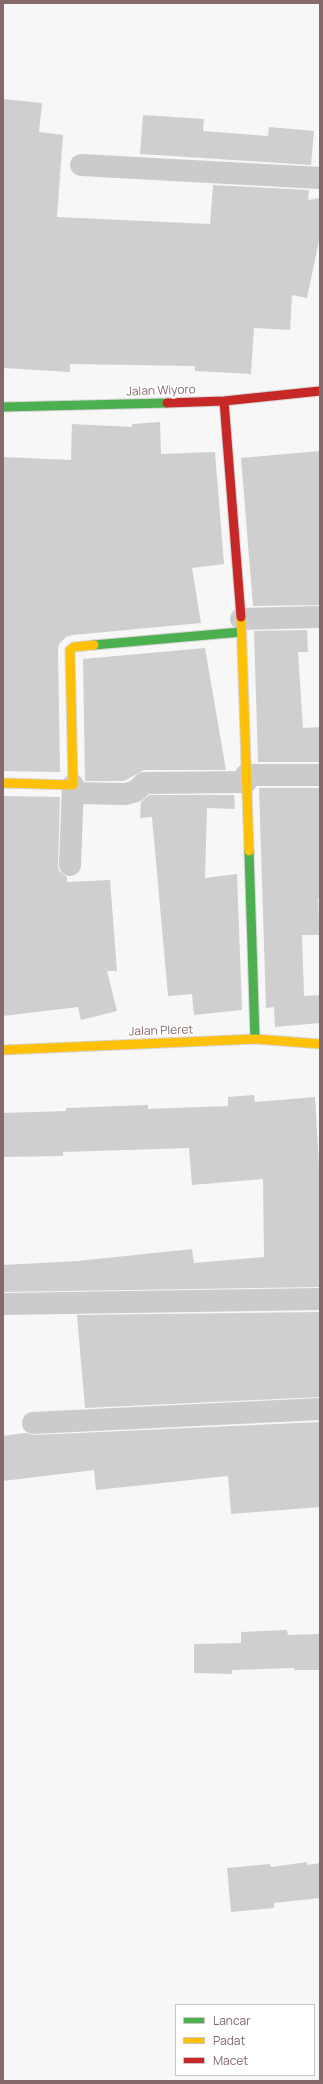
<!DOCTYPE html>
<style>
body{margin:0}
#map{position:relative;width:323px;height:2084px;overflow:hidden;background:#f7f7f7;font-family:Manrope,sans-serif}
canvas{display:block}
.frame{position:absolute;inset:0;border:4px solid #85696b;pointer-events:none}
.legend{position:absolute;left:175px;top:2004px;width:140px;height:72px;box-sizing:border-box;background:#fff;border:1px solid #cec3c4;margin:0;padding:5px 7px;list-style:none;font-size:12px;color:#85696b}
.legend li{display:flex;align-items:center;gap:8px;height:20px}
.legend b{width:20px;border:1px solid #cec3c4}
</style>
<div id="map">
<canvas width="323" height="2084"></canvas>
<div class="frame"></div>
<ul class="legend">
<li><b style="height:5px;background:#4caf50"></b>Lancar</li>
<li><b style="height:5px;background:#ffc107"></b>Padat</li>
<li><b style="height:5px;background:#c62828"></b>Macet</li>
</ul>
</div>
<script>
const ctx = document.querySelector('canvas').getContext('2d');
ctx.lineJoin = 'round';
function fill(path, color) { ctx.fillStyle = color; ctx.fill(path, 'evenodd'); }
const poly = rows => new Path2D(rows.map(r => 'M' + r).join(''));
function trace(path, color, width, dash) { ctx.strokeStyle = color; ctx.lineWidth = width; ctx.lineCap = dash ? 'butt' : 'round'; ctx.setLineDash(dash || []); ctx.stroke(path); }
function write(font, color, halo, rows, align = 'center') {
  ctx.font = font + ' Manrope,sans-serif'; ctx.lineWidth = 4; ctx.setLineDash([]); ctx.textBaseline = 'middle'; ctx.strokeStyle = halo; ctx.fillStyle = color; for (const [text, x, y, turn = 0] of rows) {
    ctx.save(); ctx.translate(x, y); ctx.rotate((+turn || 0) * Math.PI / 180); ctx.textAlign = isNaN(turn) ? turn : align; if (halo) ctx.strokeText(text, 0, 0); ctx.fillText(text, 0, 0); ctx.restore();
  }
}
fill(poly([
 [3,99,42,103,39,132,63,135,57,217,210,224,213,185,309,190,308,200,320,198,320,236,307,298,292,295,290,330,254,328,251,374,195,371,195,366,70,364,70,372,3,368],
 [143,115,204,119,203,131,268,136,269,127,314,131,311,165,140,154],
 [160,422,161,454,215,452,224,564,192,568,201,623,73,635,66,637,59,644,58,650,60,772,3,771,3,457,71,460,72,424,132,427,132,424],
 [320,451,320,605,253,606,241,458],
 [307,630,308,652,298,652,303,728,320,727,320,762,258,762,254,631],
 [205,648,226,770,144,770,124,781,85,781,83,659],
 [259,788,320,788,320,899,318,899,320,935,302,935,304,996,320,995,320,1023,275,1027,274,1007,266,1008],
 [149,795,234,795,235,809,207,808,205,878,237,874,242,1010,194,1015,192,994,168,996,152,817,140,818,141,802],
 [3,796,60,797,58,865,59,871,67,877,67,882,110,880,117,971,107,971,117,1011,81,1020,78,1007,3,1016],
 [254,1095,255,1102,315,1097,320,1182,320,1287,3,1292,3,1265,78,1261,192,1249,194,1263,264,1257,263,1179,192,1185,189,1148,63,1152,63,1156,3,1157,3,1113,66,1111,66,1108,148,1105,148,1109,228,1106,228,1097],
 [320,1312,320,1397,85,1408,77,1315],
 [320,1422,320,1507,231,1514,228,1476,96,1490,94,1470,3,1481,3,1436,25,1433,34,1435],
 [287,1630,288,1635,320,1634,320,1670,294,1670,294,1668,232,1670,232,1674,194,1673,194,1644,241,1643,241,1632],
 [307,1862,307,1865,320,1863,320,1898,274,1903,274,1908,231,1912,227,1868,270,1864,271,1867]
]), '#d1cecf');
const fast = poly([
 [3,407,167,403],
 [94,645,241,632],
 [249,851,255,1039]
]);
const slow = poly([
 [241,617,249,851],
 [3,783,73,785,70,650,74,647,94,645],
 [3,1050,255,1039,320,1044]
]);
const jam = poly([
 [224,401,241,617],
 [167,403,224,401,320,391]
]);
trace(fast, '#d6d4d4', 11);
trace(slow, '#d6d4d4', 11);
trace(jam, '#d6d4d4', 11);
trace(poly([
 [81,165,320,178],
 [241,619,320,617],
 [246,775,320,775],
 [73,793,126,794,136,791,144,783,246,782],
 [70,865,73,785],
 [3,1304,320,1299],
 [33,1423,320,1409]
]), '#cccaca', 22);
trace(fast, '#4caf50', 9);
trace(slow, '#ffc107', 9);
trace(jam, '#c62828', 9);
write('12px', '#85696b', '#fff', [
 ["Jalan Wiyoro",161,391,-2],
 ["Jalan Pleret",161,1031,-2]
]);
</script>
